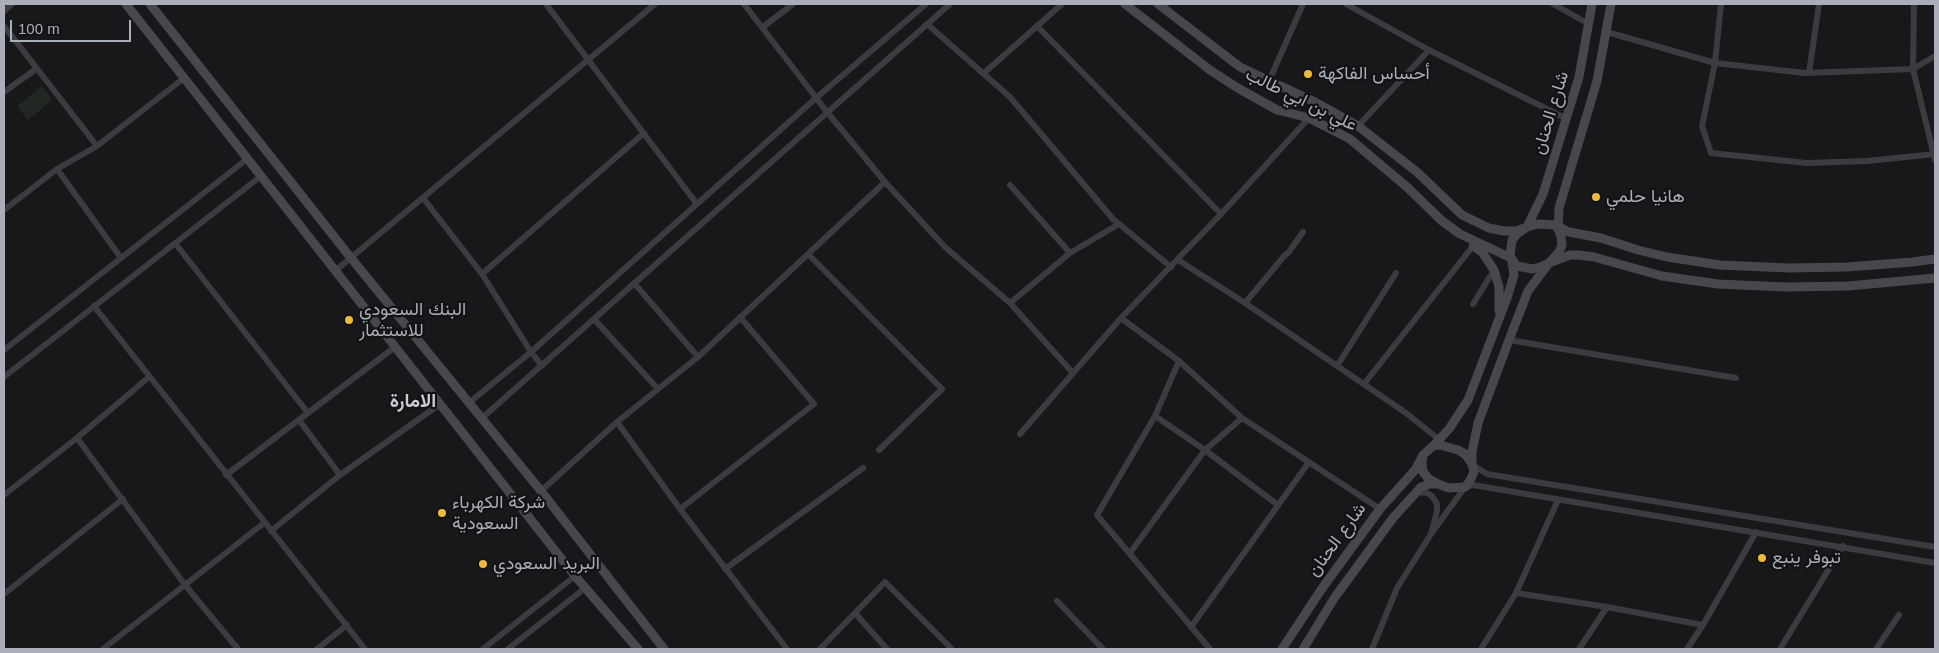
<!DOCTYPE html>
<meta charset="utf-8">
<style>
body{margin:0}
#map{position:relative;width:1939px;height:653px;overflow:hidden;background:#18181a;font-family:Arial,sans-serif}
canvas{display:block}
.frame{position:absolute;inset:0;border:5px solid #aaaeb9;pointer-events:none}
.scale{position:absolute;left:10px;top:20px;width:121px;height:22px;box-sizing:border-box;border:2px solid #aaaeb9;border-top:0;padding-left:6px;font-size:15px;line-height:18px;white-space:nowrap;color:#aaaeb9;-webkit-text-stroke:4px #131315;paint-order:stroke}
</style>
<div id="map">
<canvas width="1939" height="653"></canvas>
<div class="frame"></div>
<div class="scale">100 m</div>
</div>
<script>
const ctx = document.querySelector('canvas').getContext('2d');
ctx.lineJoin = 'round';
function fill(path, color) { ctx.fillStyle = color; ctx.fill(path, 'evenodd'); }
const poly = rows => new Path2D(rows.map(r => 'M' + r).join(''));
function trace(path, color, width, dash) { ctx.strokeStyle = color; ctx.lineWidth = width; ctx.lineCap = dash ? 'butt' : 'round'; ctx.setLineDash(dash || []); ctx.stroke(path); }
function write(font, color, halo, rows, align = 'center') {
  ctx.font = font + ' Arial,Vazirmatn,sans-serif'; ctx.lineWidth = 4.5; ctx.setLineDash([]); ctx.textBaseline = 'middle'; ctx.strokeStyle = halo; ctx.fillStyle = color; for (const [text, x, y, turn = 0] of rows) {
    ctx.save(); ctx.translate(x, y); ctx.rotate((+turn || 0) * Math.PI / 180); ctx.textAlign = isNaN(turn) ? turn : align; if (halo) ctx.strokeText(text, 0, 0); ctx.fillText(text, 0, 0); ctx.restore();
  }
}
fill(poly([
 [42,86,52,100,28,120,17,106]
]), '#202821');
trace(poly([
 [546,4,697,204],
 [744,4,827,112,885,182,945,247,1010,303,1073,373],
 [1346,4,1429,50,1567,119],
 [1553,4,1589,24],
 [1721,4,1715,63,1702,126,1711,153,1807,163,1867,161,1935,154],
 [1914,4,1913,69,1935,160],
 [4,11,12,4],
 [927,24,1010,97,1113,219,1171,267],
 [4,26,97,146],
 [1037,26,1221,214],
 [763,27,793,4],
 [1607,32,1715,63,1805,73,1913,69,1935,56],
 [984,73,1062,4],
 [1809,73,1819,4],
 [1269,81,1303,4],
 [4,92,36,69],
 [1358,126,1429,50],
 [57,169,121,258],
 [1010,185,1070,253],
 [423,198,482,274,531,352,542,366],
 [4,210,57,169,97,146,184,78],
 [175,243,308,413],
 [809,255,942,389,879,450],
 [1178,260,1245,303,1406,413,1441,441],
 [335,271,655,4],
 [482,274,644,133],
 [634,283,698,357],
 [1010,303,1070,253,1119,224],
 [1245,303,1285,255,1289,252,1303,232],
 [1473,304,1494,270],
 [94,306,365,649],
 [1121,318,1179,361,1242,418,1380,509],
 [594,319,658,389],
 [1509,340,1736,378],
 [4,350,247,159],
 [1179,361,1155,416,1097,515,1210,649],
 [1337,366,1396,273],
 [4,377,261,176],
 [1364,384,1473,246],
 [470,402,531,352,816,98,926,4],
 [1155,416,1205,450,1278,505],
 [482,418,950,4],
 [299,420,340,475],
 [617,422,680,509,787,649],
 [1020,434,1121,318,1221,214,1309,118],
 [77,438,185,585,238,649],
 [1473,465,1487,474,1935,547],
 [226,475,395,347],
 [541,491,617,422,698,357,885,182],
 [1417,492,1427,493,1432,496,1437,504,1437,511,1431,534,1465,487,1473,485,1935,563],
 [4,495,77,438,149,377],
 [680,509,814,404,740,317],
 [271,531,340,475,440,404],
 [1130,553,1205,450,1242,418],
 [725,569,863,468],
 [1516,593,1607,607,1703,625],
 [4,594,123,499],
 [1057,601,1103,649],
 [855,613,887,649],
 [1191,627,1309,462],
 [103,649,264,523],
 [317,649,347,625],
 [483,649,575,576],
 [508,649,585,588],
 [820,649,885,582,952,649],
 [1372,649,1397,588,1431,534],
 [1481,649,1516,593,1558,500],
 [1579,649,1607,607],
 [1687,649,1703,625,1756,532],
 [1780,649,1843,546],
 [1876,649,1899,615]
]), '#3b3b40', 6);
trace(poly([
 [126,4,575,576,638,649],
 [150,4,351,258,541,491,664,649],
 [1125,4,1210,70,1236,87,1277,110,1309,118,1350,139,1407,187,1442,221,1460,234,1511,258],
 [1158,4,1240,67,1313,101,1358,126,1417,172,1462,215,1489,228,1504,231,1517,231,1527,227,1543,194,1579,77,1592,4],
 [1538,224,1555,225,1558,229,1561,236,1562,245,1559,252,1549,263,1540,267,1532,269,1517,266,1510,256,1512,240,1518,233,1527,227,1538,224],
 [1555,225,1569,232,1601,238,1638,250,1667,257,1720,265,1789,268,1847,267,1912,262,1935,259],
 [1558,229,1559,208,1597,81,1611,4],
 [1473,246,1482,252,1494,270,1499,287,1499,311],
 [1440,445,1458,450,1465,454,1472,464,1474,472,1470,481,1465,487,1449,488,1438,484,1429,479,1423,472,1422,462,1423,455,1433,446,1440,445],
 [1433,446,1449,429,1468,400,1507,298,1514,275,1512,262],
 [1472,464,1472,452,1478,423,1509,340,1528,291,1549,263,1570,255,1579,255,1594,257,1662,276,1718,284,1786,287,1848,286,1935,278],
 [1282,649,1323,587,1380,509,1415,470,1423,455],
 [1303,649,1335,597,1393,518,1421,487,1430,484,1438,484]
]), '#47484e', 9);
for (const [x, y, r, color] of [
 [1308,74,5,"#edba3c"],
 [1596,197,5,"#edba3c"],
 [349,320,5,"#edba3c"],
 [442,513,5,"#edba3c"],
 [1762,558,5,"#edba3c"],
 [483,564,5,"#edba3c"]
]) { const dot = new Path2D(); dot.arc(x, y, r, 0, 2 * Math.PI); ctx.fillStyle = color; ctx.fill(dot); trace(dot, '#131315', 2); }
write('18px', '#aaaeb9', '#131315', [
 ["أحساس الفاكهة",1318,74],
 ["هانيا حلمي",1606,197],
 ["البنك السعودي",359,310],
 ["للاستثمار",359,331],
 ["شركة الكهرباء",452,503],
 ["السعودية",452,524],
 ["تبوفر ينبع",1772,558],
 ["البريد السعودي",493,564]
], 'left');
write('18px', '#aaaeb9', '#131315', [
 ["علي بن ابي طالب",1301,100,26],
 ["شارع الحنان",1551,113,-73],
 ["شارع الحنان",1337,540,-54]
]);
write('bold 19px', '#cbcdd5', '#131315', [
 ["الامارة",413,402]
]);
</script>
